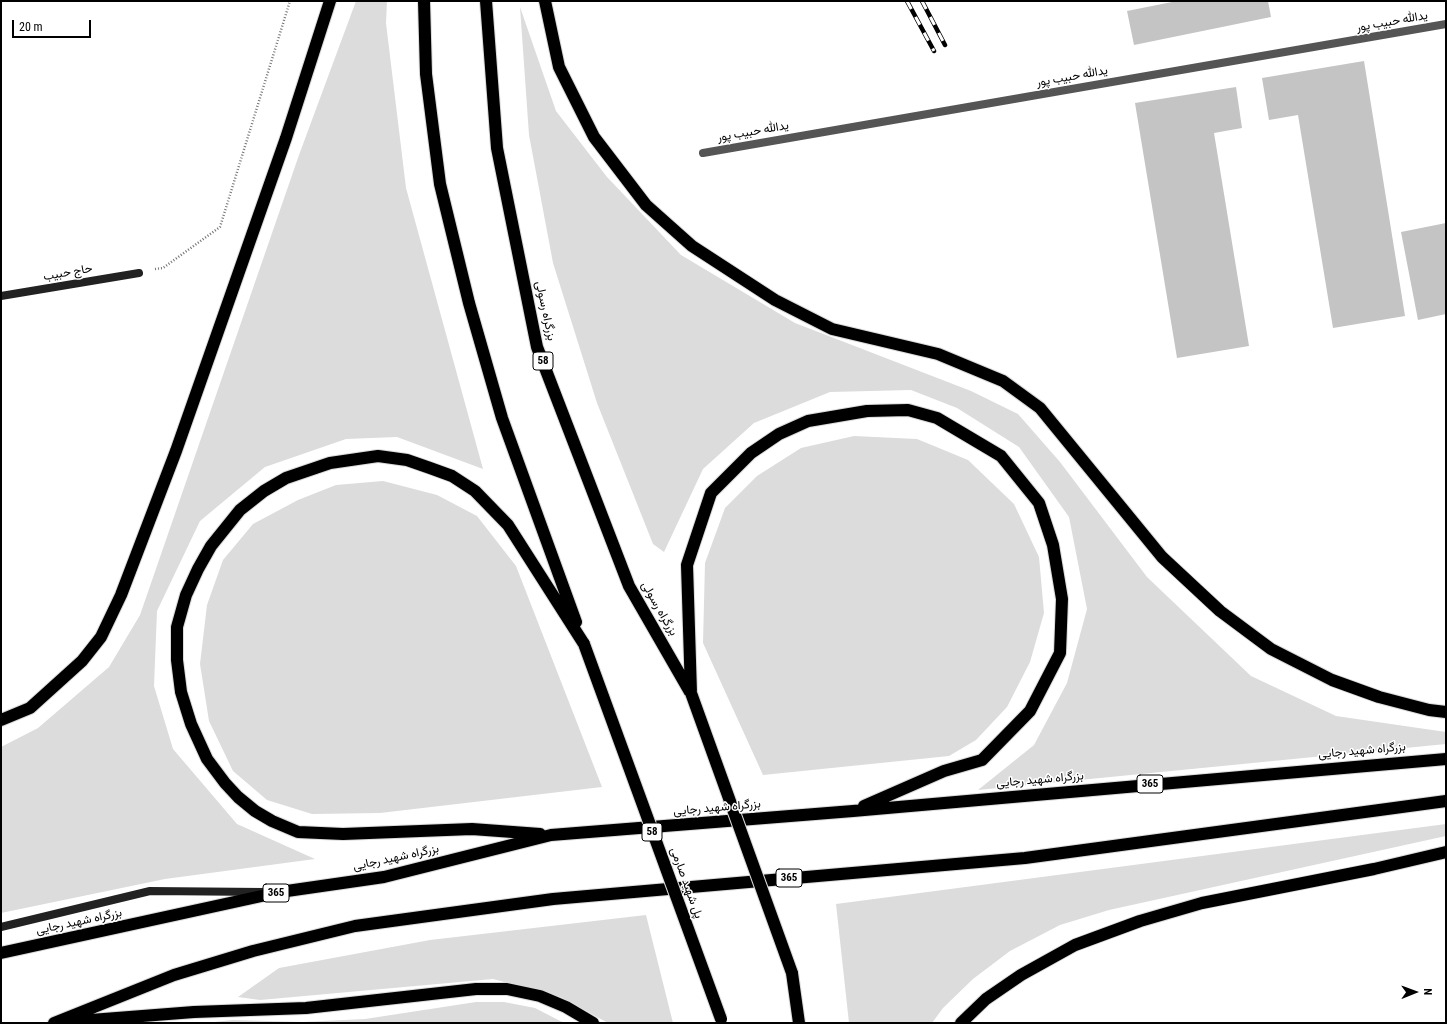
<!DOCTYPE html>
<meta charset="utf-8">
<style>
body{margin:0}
#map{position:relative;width:1447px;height:1024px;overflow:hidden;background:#fff;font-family:"Roboto Condensed",sans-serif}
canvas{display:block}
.frame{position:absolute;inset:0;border:2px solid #000;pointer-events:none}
.north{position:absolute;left:1395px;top:972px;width:40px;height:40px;-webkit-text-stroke:3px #fff;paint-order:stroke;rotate:89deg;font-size:11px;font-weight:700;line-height:16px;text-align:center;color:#000}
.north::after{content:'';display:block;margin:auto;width:14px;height:18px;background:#000;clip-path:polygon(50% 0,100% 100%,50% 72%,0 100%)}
.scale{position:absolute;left:12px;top:20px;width:79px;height:18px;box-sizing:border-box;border:2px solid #000;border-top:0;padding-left:5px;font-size:12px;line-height:14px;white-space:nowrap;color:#000;-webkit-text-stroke:3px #fff;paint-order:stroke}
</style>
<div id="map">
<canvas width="1447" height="1024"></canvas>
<div class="frame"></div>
<div class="north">N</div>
<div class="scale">20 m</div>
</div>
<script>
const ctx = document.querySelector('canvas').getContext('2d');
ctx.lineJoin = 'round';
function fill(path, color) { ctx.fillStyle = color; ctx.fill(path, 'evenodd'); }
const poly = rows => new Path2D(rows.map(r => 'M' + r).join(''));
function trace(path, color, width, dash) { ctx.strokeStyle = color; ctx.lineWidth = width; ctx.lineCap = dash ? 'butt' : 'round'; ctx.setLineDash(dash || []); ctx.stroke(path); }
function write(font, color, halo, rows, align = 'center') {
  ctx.font = font + ' "Roboto Condensed",Vazirmatn,sans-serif'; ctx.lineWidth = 3; ctx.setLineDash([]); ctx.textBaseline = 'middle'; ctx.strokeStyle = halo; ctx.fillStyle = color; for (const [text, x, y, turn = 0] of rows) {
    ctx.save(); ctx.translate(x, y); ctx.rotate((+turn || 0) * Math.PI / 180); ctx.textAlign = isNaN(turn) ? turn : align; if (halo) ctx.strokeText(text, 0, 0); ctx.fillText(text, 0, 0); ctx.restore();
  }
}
fill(poly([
 [356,1,387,1,386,23,406,188,483,469,397,437,346,439,265,467,200,521,157,611,154,686,173,749,237,824,315,859,165,879,1,913,1,747,38,728,109,667,140,615,299,155],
 [520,7,556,111,607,177,681,255,795,323,971,391,1018,414,1060,462,1147,577,1251,676,1336,716,1446,732,1446,744,978,790,1034,745,1067,683,1087,609,1069,517,1019,447,957,408,911,390,830,392,754,423,703,469,664,552,653,544,597,403,553,263,529,135],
 [854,436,917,439,968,460,1014,504,1039,557,1044,613,1030,662,1007,707,976,740,949,756,763,775,703,643,705,563,725,508,757,476,801,448],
 [383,481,437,495,477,516,516,566,602,787,380,813,312,814,267,800,233,771,209,721,200,664,207,605,223,560,253,524,298,500,336,485],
 [1446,824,1446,836,1109,910,1060,925,1010,951,973,979,943,1008,932,1023,849,1023,836,904],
 [646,915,673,1023,608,1023,561,997,493,979,260,1000,238,997,279,968,430,940],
 [476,1002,504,1002,535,1008,564,1023,204,1023,233,1020,302,1022,365,1019]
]), '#dcdcdc');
fill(poly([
 [1177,1,1268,1,1271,17,1134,45,1127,11],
 [1364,61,1405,316,1333,328,1298,115,1269,120,1262,78],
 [1236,87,1242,128,1214,133,1249,346,1177,358,1135,103],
 [1446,223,1446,314,1418,320,1401,232]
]), '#c4c4c4');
const highway = poly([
 [424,1,426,74,440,184,469,303,502,418,576,622],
 [486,1,497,148,537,347,629,586,690,692],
 [545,1,559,67,594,137,646,205,692,246,775,300,832,329,938,354,1003,381,1040,408,1162,557,1220,611,1271,649,1332,680,1379,697,1429,710,1446,712],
 [691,693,687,565,711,493,751,453,779,434,808,421,867,411,908,410,937,418,1001,456,1039,503,1053,545,1062,599,1060,653,1030,711,982,760,944,771,864,806],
 [1,720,30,708,82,661,101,637,121,595,176,451,286,138,330,1],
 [540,834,472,829,343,834,298,832,272,821,255,811,238,797,225,783,207,759,191,724,181,692,177,660,177,627,186,595,198,569,211,546,240,510,264,491,286,478,330,463,378,456,407,460,430,468,452,476,475,491,508,525,584,644],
 [1,953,280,892,384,877,551,835,853,811,1446,759],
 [792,973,799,1023],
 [65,1022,194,1012,306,1008,476,989,507,989,540,996,566,1007,593,1023],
 [54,1023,174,975,253,951,355,926,553,899,1025,858,1446,801],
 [961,1023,986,999,1021,975,1075,945,1140,921,1202,903,1374,869,1446,852]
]);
trace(highway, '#dbdbdb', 14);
trace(poly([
 [155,269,163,268,220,227,290,1]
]), '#777', 2.5, [1, 2]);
trace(poly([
 [703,153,1446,24]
]), '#555', 8);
trace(poly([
 [1,296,139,273],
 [1,927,150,891,264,892]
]), '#222', 8);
trace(highway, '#000', 12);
const rail = poly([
 [907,1,934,51],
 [922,1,945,45]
]);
trace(rail, '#000', 4.5);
trace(rail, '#fff', 3, [9]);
const highwayBridge = poly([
 [584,644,721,1019],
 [691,693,792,973]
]);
trace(highwayBridge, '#dbdbdb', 14, []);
trace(highwayBridge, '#000', 12);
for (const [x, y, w] of [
 [543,361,20],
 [1150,784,26],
 [652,832,20],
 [789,878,26],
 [276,893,26]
]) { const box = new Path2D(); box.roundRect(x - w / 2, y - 9, w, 18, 3); ctx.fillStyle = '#fff'; ctx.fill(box); trace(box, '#000', 1); }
write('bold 11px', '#000', null, [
 ["58",543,361],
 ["365",1150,784],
 ["58",652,832],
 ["365",789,878],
 ["365",276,893]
]);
write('12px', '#000', '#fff', [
 ["یدالله حبیب پور",1392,22,-10],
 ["یدالله حبیب پور",1072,77,-10],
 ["یدالله حبیب پور",753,132,-10],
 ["حاج حبیب",68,273,-10],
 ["بزرگراه رسولی",545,311,78],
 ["بزرگراه رسولی",659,609,60],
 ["بزرگراه شهید رجایی",1362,751,-5],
 ["بزرگراه شهید رجایی",1040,780,-5],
 ["بزرگراه شهید رجایی",717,808,-5],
 ["بزرگراه شهید رجایی",396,858,-12],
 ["پل شهید صارمی",686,883,70],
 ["بزرگراه شهید رجایی",79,922,-12]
]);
</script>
